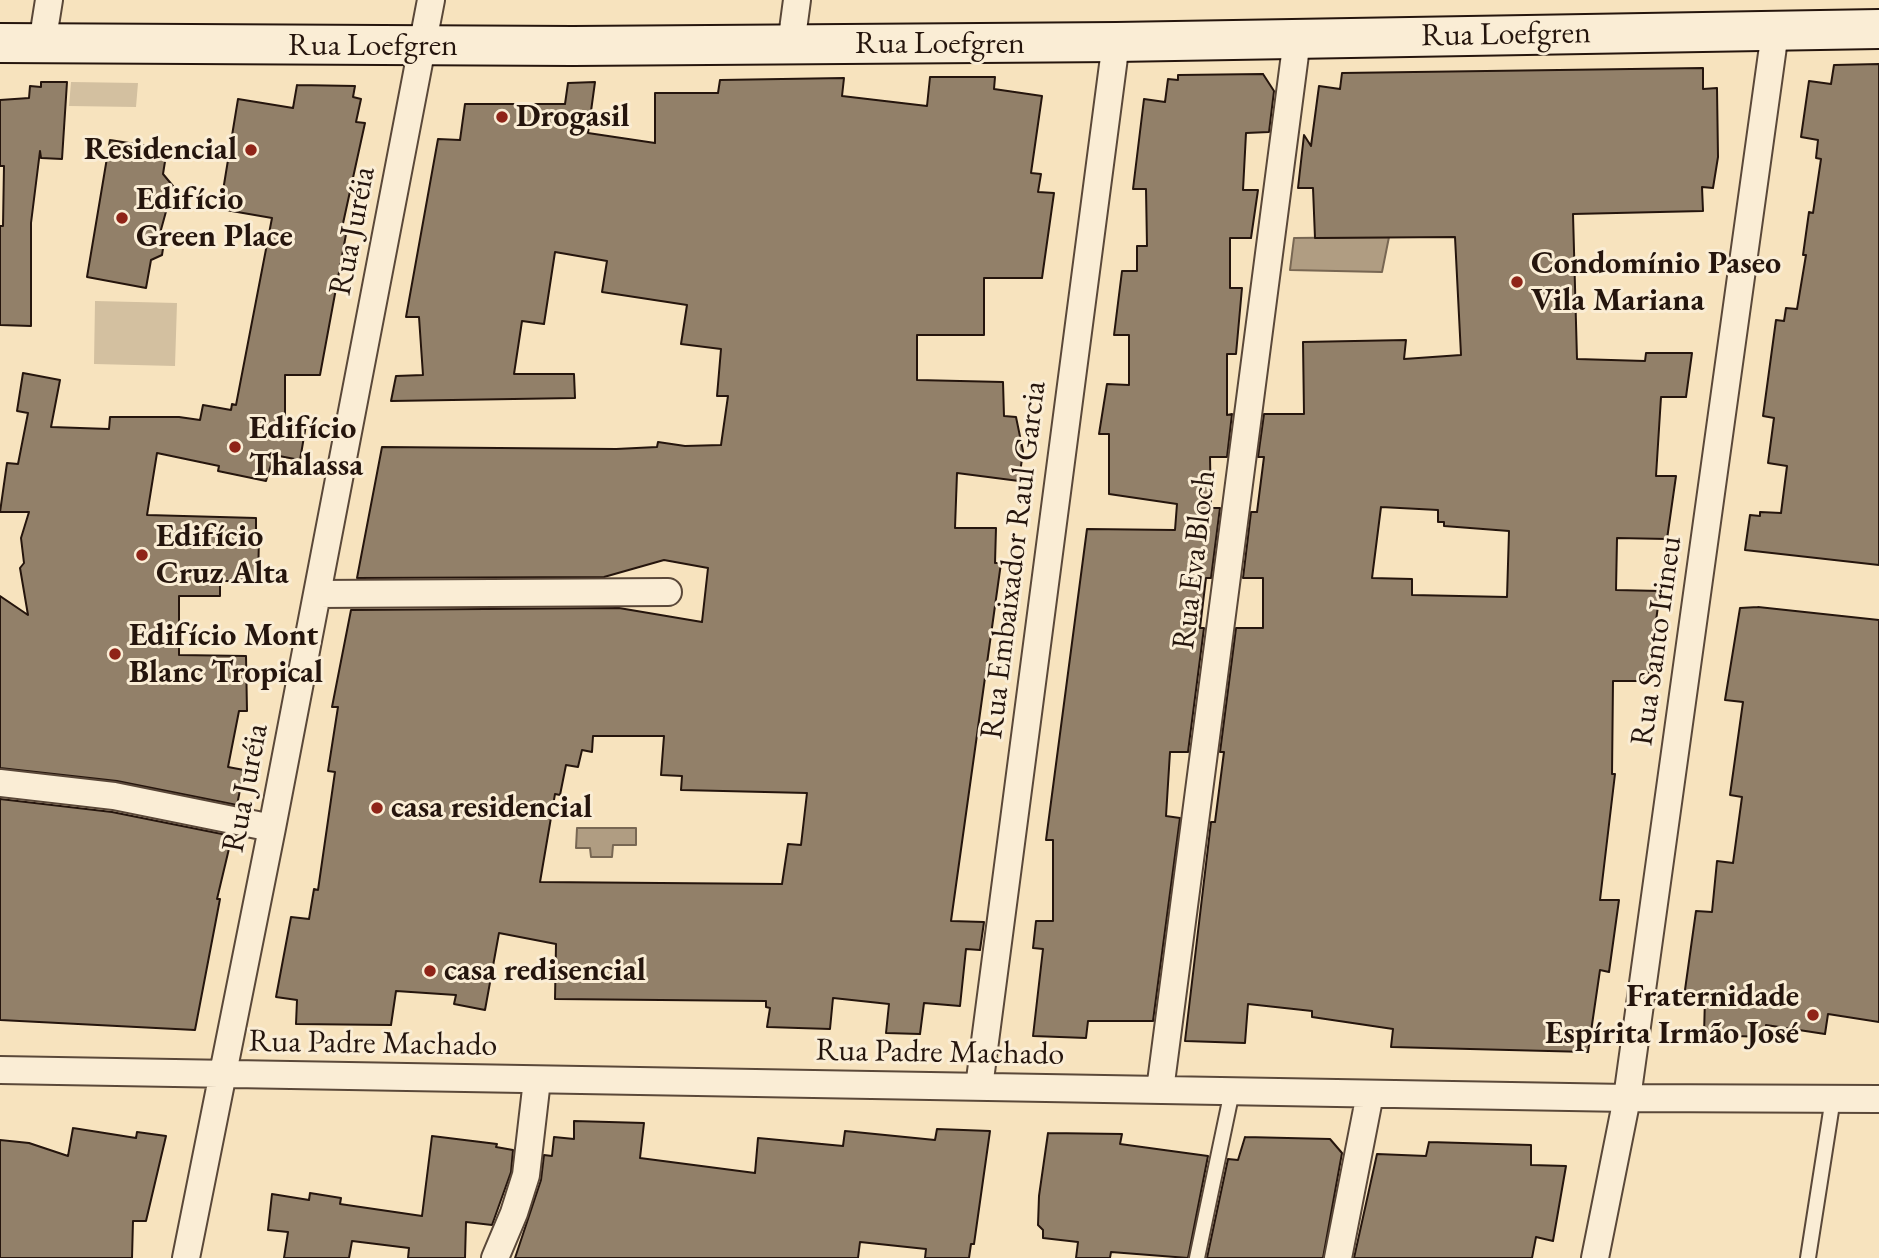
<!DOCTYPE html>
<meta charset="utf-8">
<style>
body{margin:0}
canvas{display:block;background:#f7e3be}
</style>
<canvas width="1879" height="1258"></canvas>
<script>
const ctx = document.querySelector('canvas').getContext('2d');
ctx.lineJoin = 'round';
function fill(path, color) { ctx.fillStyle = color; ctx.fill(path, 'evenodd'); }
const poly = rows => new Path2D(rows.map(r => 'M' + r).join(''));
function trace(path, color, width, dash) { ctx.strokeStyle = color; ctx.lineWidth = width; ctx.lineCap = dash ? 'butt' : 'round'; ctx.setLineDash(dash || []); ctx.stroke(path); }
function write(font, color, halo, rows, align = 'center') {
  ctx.font = font + ' "EB Garamond",serif'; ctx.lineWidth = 6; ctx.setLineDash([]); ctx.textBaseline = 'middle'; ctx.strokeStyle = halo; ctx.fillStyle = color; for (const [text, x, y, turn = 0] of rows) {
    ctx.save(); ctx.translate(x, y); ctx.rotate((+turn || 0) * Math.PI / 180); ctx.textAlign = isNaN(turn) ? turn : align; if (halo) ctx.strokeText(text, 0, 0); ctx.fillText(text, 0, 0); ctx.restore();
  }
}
fill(poly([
 [71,82,138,83,136,107,69,106],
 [95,301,177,303,175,366,94,364]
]), '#d3c0a0');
const water = poly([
 [1389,237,1382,272,1290,270,1294,238,1389,237],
 [577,828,636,828,636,845,613,845,612,857,591,857,590,848,576,848,577,828]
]);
fill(water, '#b09d82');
trace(water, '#786753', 2);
const building = poly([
 [1879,64,1879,565,1745,550,1750,515,1760,516,1760,512,1781,513,1787,466,1768,463,1774,418,1763,416,1776,320,1784,321,1786,308,1797,309,1806,255,1803,255,1809,212,1813,213,1821,159,1816,158,1818,140,1801,137,1809,81,1831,84,1834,65,1879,64],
 [1703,68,1703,89,1717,88,1718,157,1713,188,1702,187,1703,211,1573,214,1577,359,1645,361,1646,353,1692,353,1686,397,1661,397,1656,476,1676,476,1667,539,1617,538,1616,590,1660,591,1648,681,1613,681,1612,774,1615,774,1600,900,1619,900,1609,972,1600,970,1588,1052,1391,1047,1393,1029,1312,1017,1312,1011,1248,1004,1245,1043,1185,1041,1211,822,1215,822,1224,752,1220,752,1236,628,1263,628,1263,578,1243,578,1251,512,1257,512,1264,457,1258,457,1264,414,1304,414,1303,342,1406,340,1404,359,1461,355,1455,237,1315,238,1313,188,1298,188,1304,135,1311,146,1319,86,1340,89,1342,73,1703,68],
 [1381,507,1438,510,1438,522,1444,522,1444,526,1509,531,1507,597,1412,595,1412,579,1372,578,1381,507],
 [1263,74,1274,91,1269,132,1246,133,1243,190,1258,190,1251,238,1230,238,1230,288,1242,288,1236,354,1227,354,1227,415,1232,414,1227,457,1210,457,1211,508,1220,508,1211,578,1206,578,1200,628,1204,628,1188,752,1170,752,1166,816,1180,818,1153,1021,1088,1021,1086,1038,1033,1036,1043,949,1033,948,1036,921,1053,921,1053,840,1046,840,1087,529,1175,530,1177,504,1109,494,1109,434,1099,434,1107,384,1129,385,1129,335,1114,335,1122,271,1137,271,1137,246,1147,246,1146,189,1133,189,1144,99,1165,102,1168,79,1178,80,1178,75,1263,74],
 [930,77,995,77,994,89,1042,96,1031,173,1041,174,1038,192,1054,193,1042,278,984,278,984,335,917,335,917,380,1003,382,1004,416,1016,417,1023,451,1019,481,957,473,955,528,996,528,995,563,1001,563,951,921,984,922,980,950,966,949,960,1006,924,1003,920,1034,886,1033,889,1004,833,998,830,1029,767,1027,770,1008,766,1007,766,1001,555,999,556,944,499,933,485,1010,454,1004,456,995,396,991,391,1025,296,1024,297,1000,276,997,291,917,309,919,314,889,318,890,335,772,328,771,338,707,332,707,351,610,619,608,702,622,708,568,664,560,604,577,357,578,382,447,616,449,657,447,658,442,685,446,721,445,728,396,717,396,721,349,681,344,687,305,602,292,607,261,555,252,544,324,522,321,514,374,574,374,575,398,391,401,396,376,423,375,419,317,406,317,438,139,460,140,465,104,565,104,568,83,595,82,588,133,655,143,655,93,718,93,720,80,844,78,842,96,927,106,930,77],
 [593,736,664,736,661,775,682,776,681,790,807,793,801,845,788,844,782,884,540,882,555,794,560,795,566,765,578,767,582,750,592,752,593,736],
 [41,82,67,82,62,159,41,158,40,151,31,223,31,326,0,325,0,226,3,226,4,166,0,166,0,100,29,98,30,86,41,87,41,82],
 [297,85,355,86,353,97,361,99,356,122,365,123,342,228,347,229,320,375,285,375,285,421,306,425,300,460,274,455,266,481,218,471,219,466,157,453,147,515,256,518,256,534,259,537,258,581,220,581,220,596,179,596,179,655,246,656,247,711,239,711,228,767,244,770,237,805,117,781,0,768,0,596,28,615,20,568,24,563,21,538,29,512,0,512,7,463,18,464,28,413,17,411,23,373,60,380,51,427,109,429,110,417,179,417,200,420,203,405,231,410,232,404,236,405,272,218,220,209,238,99,293,108,297,85],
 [110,140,167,149,163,174,173,186,159,237,164,242,162,255,151,260,146,288,87,277,110,140],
 [1758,607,1879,620,1879,1022,1828,1014,1825,1034,1766,1025,1766,1037,1704,1035,1705,997,1684,997,1696,911,1712,912,1717,861,1733,863,1742,797,1730,795,1743,702,1725,700,1740,608,1758,607],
 [0,799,112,812,232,836,217,899,220,899,195,1030,0,1020,0,799],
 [574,1121,644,1123,640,1158,755,1173,758,1138,843,1146,845,1131,935,1140,937,1129,990,1131,974,1244,971,1244,969,1258,925,1258,926,1249,860,1242,858,1258,515,1258,541,1180,544,1155,552,1156,554,1137,574,1139,574,1121],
 [73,1128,136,1138,137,1132,166,1136,146,1221,133,1221,132,1258,0,1258,0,1140,29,1143,68,1156,73,1128],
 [1048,1133,1122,1134,1120,1144,1208,1156,1188,1258,1111,1252,1110,1258,1076,1258,1078,1242,1043,1238,1043,1230,1038,1225,1039,1196,1048,1133],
 [432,1136,497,1144,496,1147,513,1150,511,1172,492,1225,466,1222,465,1258,408,1258,409,1248,352,1241,349,1258,284,1258,288,1232,268,1230,272,1194,309,1200,310,1193,341,1198,340,1204,422,1216,432,1136],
 [1245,1137,1330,1139,1342,1153,1323,1258,1207,1258,1228,1159,1238,1160,1245,1137],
 [1429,1142,1531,1145,1531,1165,1566,1166,1553,1241,1536,1237,1532,1258,1354,1258,1377,1154,1426,1156,1429,1142]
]);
fill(building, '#928069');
trace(building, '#25150d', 2);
const service = poly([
 [1197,1258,1232,1091],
 [1808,1258,1833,1098]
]);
const minor = poly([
 [42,44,49,0],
 [791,45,797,0],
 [317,594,668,592],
 [0,783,114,796,272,828],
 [0,1070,1627,1098,1879,1099],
 [979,1087,1116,42],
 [1160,1090,1297,39],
 [186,1258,272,828,431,0],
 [495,1258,514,1213,526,1175,537,1080],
 [1338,1258,1370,1094],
 [1595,1258,1627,1098,1775,32]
]);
const secondary = poly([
 [0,43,573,46,1116,42,1879,29]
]);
trace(service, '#5a4839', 18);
trace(minor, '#5a4839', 30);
trace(secondary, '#25150d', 42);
trace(service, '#faedd5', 14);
trace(minor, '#faedd5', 26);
trace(secondary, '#faedd5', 38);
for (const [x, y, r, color] of [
 [502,117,7,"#8f2418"],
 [251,150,7,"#8f2418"],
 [122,218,7,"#8f2418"],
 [1517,282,7,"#8f2418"],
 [235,447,7,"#8f2418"],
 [142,555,7,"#8f2418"],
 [115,654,7,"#8f2418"],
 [377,808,7,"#8f2418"],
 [430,971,7,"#8f2418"],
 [1813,1015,7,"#8f2418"]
]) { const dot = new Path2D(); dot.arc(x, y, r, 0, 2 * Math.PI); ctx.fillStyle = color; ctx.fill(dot); trace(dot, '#faedd5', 2.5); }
write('32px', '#25150d', '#faedd5', [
 ["Rua Loefgren",1506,35,-1],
 ["Rua Loefgren",940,44],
 ["Rua Loefgren",373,46],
 ["Rua Juréia",353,231,-79],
 ["Rua Embaixador Raul Garcia",1014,560,-83],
 ["Rua Eva Bloch",1195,560,-83],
 ["Rua Santo Irineu",1657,641,-82],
 ["Rua Juréia",246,788,-79],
 ["Rua Padre Machado",373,1044,1],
 ["Rua Padre Machado",940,1053,1]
]);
write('bold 32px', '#25150d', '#faedd5', [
 ["Drogasil",516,117],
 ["Residencial",237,150,"right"],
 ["Edifício",136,200],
 ["Green Place",136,237],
 ["Condomínio Paseo",1531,264],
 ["Vila Mariana",1531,301],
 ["Edifício",249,429],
 ["Thalassa",249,466],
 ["Edifício",156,537],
 ["Cruz Alta",156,574],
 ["Edifício Mont",129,636],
 ["Blanc Tropical",129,673],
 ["casa residencial",391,808],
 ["casa redisencial",444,971],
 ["Fraternidade",1799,997,"right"],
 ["Espírita Irmão José",1799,1034,"right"]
], 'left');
</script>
